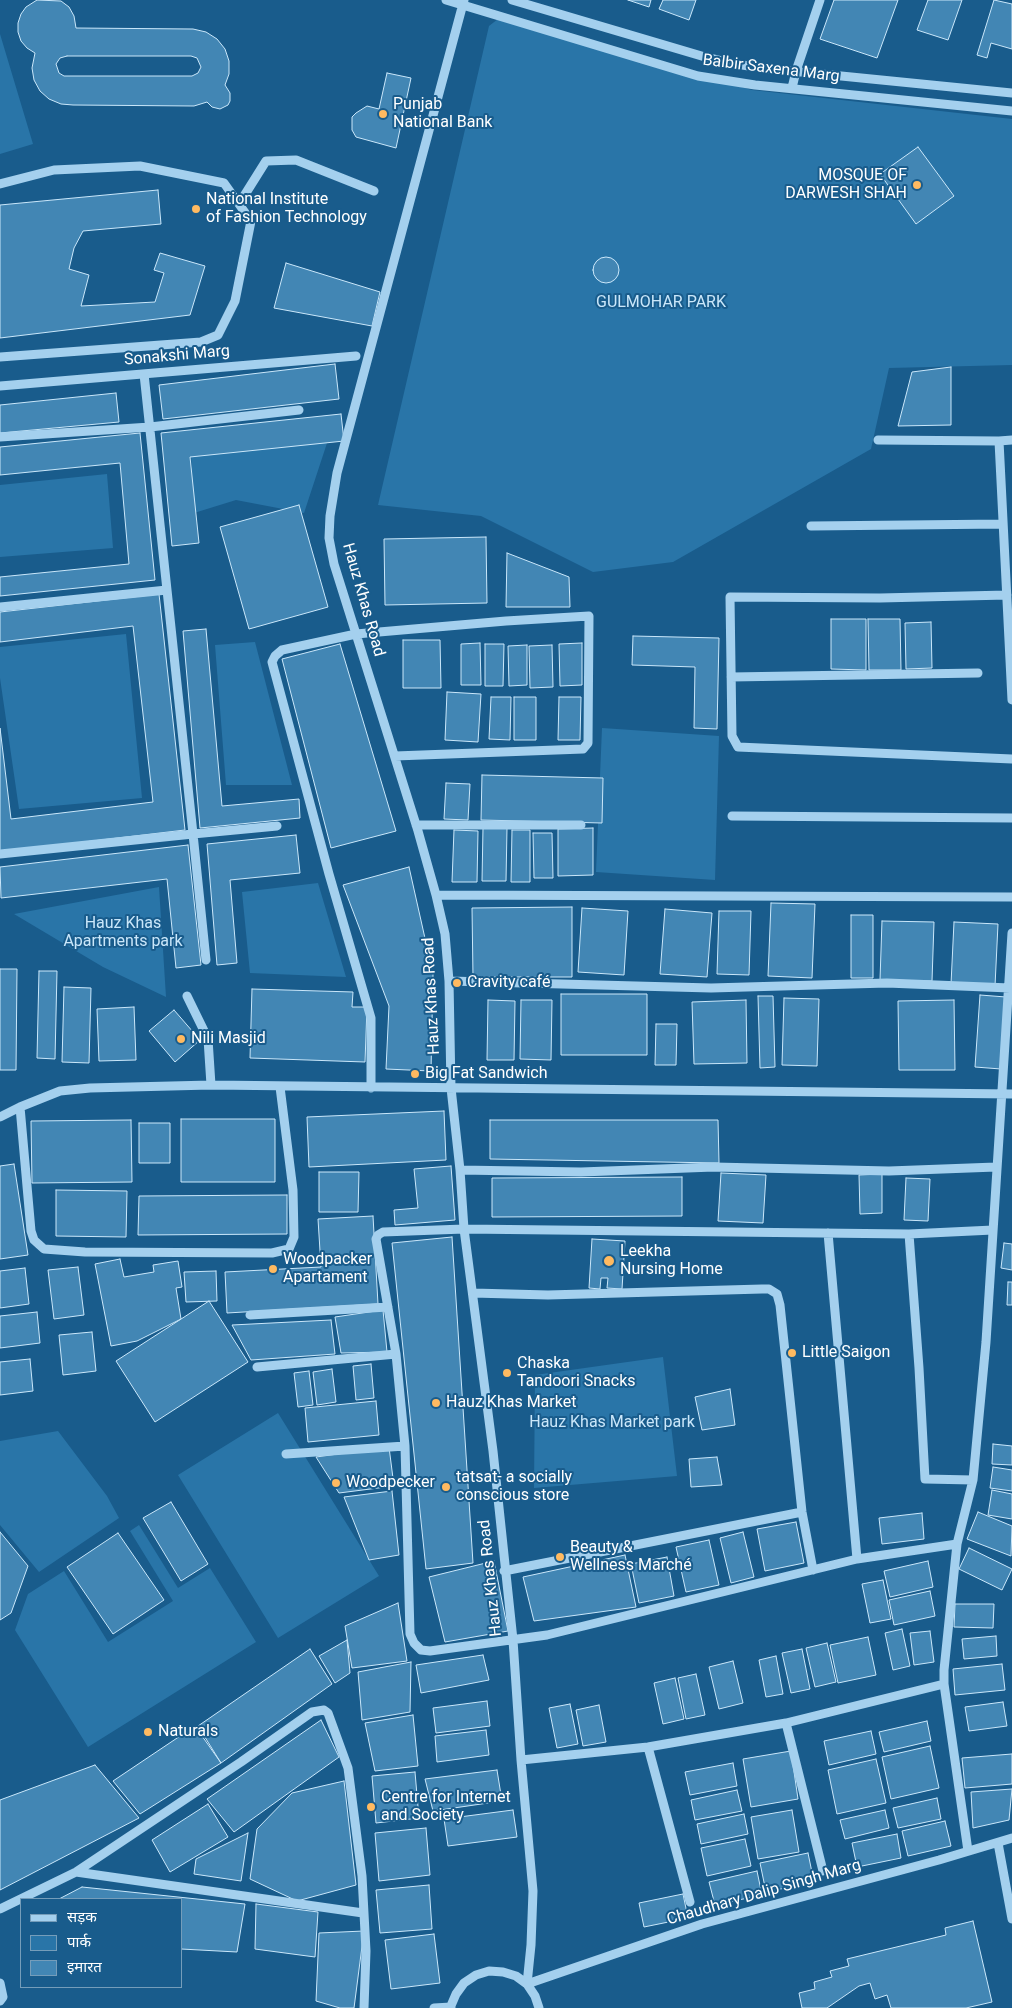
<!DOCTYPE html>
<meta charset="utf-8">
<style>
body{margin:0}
#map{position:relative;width:1012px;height:2008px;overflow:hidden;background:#195c8c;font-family:Roboto,"Noto Sans Devanagari",sans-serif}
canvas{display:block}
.legend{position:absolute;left:20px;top:1898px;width:162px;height:90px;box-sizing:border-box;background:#195c8c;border:1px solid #759dba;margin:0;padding:6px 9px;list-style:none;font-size:15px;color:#fff}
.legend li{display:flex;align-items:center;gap:10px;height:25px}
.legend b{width:25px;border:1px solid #759dba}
</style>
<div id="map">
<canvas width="1012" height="2008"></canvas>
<ul class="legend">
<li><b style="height:6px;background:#a4d0ee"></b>सड़क</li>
<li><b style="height:14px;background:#2975a8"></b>पार्क</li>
<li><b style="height:14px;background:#4286b4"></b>इमारत</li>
</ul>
</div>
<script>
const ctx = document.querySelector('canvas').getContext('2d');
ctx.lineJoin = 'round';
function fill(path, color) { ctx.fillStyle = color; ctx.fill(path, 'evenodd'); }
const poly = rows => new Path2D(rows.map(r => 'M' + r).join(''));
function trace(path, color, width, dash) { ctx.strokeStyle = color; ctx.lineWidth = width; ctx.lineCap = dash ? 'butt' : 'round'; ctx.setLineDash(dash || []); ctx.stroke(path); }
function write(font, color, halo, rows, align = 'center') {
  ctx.font = font + ' Roboto,sans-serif'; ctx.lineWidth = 4; ctx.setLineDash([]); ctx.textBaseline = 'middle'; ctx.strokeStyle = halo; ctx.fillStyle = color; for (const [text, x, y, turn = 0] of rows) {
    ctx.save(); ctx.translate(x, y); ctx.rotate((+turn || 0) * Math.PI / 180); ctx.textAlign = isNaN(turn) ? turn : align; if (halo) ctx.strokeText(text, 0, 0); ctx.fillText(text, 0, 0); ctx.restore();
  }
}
fill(poly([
 [498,19,752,90,1012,119,1012,365,889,368,871,449,673,562,593,572,481,516,378,505,489,26],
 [0,34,33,144,0,154],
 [328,440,304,513,236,500,194,513,191,455],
 [107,474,113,548,0,557,0,485],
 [126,634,142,798,19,809,0,678,0,647],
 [255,642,292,785,226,785,215,645],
 [602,728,719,736,715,880,596,872],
 [318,883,346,977,250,973,242,892],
 [159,887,166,997,103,967,14,914],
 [663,1357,677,1476,534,1488,535,1375],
 [278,1413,379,1576,278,1638,178,1475],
 [58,1431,107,1496,119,1518,39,1572,0,1525,0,1441],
 [139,1525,178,1588,210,1568,256,1642,88,1747,15,1630,28,1594,64,1571,108,1642,173,1601,130,1531]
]), '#2975a8');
const building = poly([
 [37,0,61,1,69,7,74,16,76,28,193,29,206,32,217,39,225,49,229,61,229,74,225,85,230,93,230,101,228,105,220,109,212,107,207,102,194,106,73,105,61,104,49,99,40,91,34,80,32,68,35,53,27,48,21,41,18,32,18,23,21,14,26,7,37,0],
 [67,56,191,56,197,58,201,67,198,73,192,76,64,76,59,73,56,64,60,58,67,56],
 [628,0,651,0,649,7,628,0],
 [663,0,696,0,689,20,659,9,663,0],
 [834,0,898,0,877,58,820,39,834,0],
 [928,0,962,0,948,40,917,30,928,0],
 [994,0,1012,4,1012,49,991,43,987,58,977,55,994,0],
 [387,73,411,78,396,148,356,137,352,130,352,117,356,113,367,106,379,109,387,73],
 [918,147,954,196,916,224,880,174,918,147],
 [158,190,161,224,83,231,74,248,69,269,89,275,81,306,155,302,164,273,154,270,160,253,205,266,190,315,0,338,0,205,158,190],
 '593 270a13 13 0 1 1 26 0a13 13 0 1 1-26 0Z',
 [286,263,380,292,372,326,274,308,286,263],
 [335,364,339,399,163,419,159,385,335,364],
 [951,367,951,425,898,426,912,372,951,367],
 [116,393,119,422,0,433,0,405,116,393],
 [341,414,344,441,190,457,199,543,172,546,161,433,341,414],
 [140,433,155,580,0,596,0,577,129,564,120,463,0,475,0,447,140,433],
 [299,505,328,607,249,629,220,527,299,505],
 [486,537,487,603,385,605,384,539,486,537],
 [507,553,569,577,570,607,506,607,507,553],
 [159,594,185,830,0,852,0,728,11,819,153,802,133,626,0,642,0,612,159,594],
 [831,619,866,619,866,670,831,669,831,619],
 [868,619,900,619,901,670,869,670,868,619],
 [931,622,932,668,906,669,905,623,931,622],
 [206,629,222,806,299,799,300,818,200,828,183,631,206,629],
 [633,636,719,638,717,729,694,728,695,667,632,665,633,636],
 [403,640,440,640,441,688,403,688,403,640],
 [480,643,481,685,461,685,461,644,480,643],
 [582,643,582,685,560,686,559,644,582,643],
 [340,644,396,831,331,848,282,659,340,644],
 [485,644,504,644,503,686,485,686,485,644],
 [527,645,527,685,509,686,508,646,527,645],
 [552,645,553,687,530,688,529,646,552,645],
 [447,692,481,694,478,742,445,740,447,692],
 [491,697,511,697,510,740,489,739,491,697],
 [514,697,536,697,536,740,514,740,514,697],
 [559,697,581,697,580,740,558,740,559,697],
 [482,775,603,778,602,823,481,820,482,775],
 [446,783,470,784,468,820,444,819,446,783],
 [483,828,507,828,506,881,482,881,483,828],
 [593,828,593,875,558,876,558,829,593,828],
 [454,830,478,831,477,882,452,882,454,830],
 [512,830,530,830,530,882,511,882,512,830],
 [533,833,552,833,553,878,534,878,533,833],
 [296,835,300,873,230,880,237,963,217,965,207,844,296,835],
 [188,845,201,965,176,968,167,879,1,898,0,867,188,845],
 [409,867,433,974,431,1071,386,1069,389,1006,343,885,409,867],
 [771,903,815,904,812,978,768,976,771,903],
 [572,907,572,977,473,977,472,908,572,907],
 [582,908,628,911,624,975,578,972,582,908],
 [665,909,712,913,707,977,660,974,665,909],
 [719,911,751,911,749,975,717,974,719,911],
 [851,915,873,915,873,978,851,978,851,915],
 [882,921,934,922,932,981,880,980,882,921],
 [954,922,998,924,995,986,951,984,954,922],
 [0,969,17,969,16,1070,0,1070,0,969],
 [39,971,57,971,55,1059,37,1058,39,971],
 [64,987,91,988,89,1063,62,1062,64,987],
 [252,989,353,992,352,1007,367,1007,365,1062,250,1058,252,989],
 [561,994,647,994,647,1055,561,1055,561,994],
 [980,995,1006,997,1001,1069,975,1067,980,995],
 [758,996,773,996,775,1067,760,1068,758,996],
 [784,998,819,999,817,1066,782,1065,784,998],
 [488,1000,515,1001,514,1060,487,1060,488,1000],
 [521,1000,552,1000,551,1060,520,1059,521,1000],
 [746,1000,747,1063,694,1064,692,1002,746,1000],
 [954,1000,955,1070,899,1070,898,1001,954,1000],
 [134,1007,136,1060,99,1061,97,1009,134,1007],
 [174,1010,200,1040,175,1062,149,1031,174,1010],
 [656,1024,677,1024,676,1065,655,1065,656,1024],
 [444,1111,446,1160,309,1167,307,1117,444,1111],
 [181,1119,275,1119,275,1182,181,1182,181,1119],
 [131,1120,132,1182,32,1183,31,1121,131,1120],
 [490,1120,718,1120,719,1163,490,1159,490,1120],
 [139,1123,170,1123,170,1163,139,1163,139,1123],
 [14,1164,28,1255,0,1259,0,1166,14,1164],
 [451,1166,455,1220,395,1225,394,1210,418,1208,414,1169,451,1166],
 [319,1172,359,1172,358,1212,319,1212,319,1172],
 [721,1173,766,1175,763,1223,718,1221,721,1173],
 [882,1174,882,1213,860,1214,859,1175,882,1174],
 [682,1177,682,1216,492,1217,492,1178,682,1177],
 [906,1178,930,1179,928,1221,904,1220,906,1178],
 [56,1190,127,1191,126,1237,56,1236,56,1190],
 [287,1195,287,1234,138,1235,139,1196,287,1195],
 [373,1216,378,1304,227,1313,225,1272,321,1267,318,1219,373,1216],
 [452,1237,473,1563,426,1569,392,1243,452,1237],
 [592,1239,625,1241,622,1289,607,1288,608,1278,601,1278,600,1289,589,1288,592,1239],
 [1004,1243,1012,1244,1012,1270,1001,1268,1004,1243],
 [120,1259,124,1277,154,1272,153,1265,178,1261,182,1287,176,1288,181,1319,137,1341,111,1346,95,1264,120,1259],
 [78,1267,84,1315,54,1319,48,1270,78,1267],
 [25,1268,29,1304,0,1308,0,1271,25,1268],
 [216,1271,217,1301,186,1302,184,1272,216,1271],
 [1008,1282,1012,1282,1012,1305,1007,1305,1008,1282],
 [209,1301,248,1362,155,1422,116,1361,209,1301],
 [383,1310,387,1352,341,1353,335,1317,383,1310],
 [37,1312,40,1343,0,1348,0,1316,37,1312],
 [331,1320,335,1354,251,1360,232,1325,331,1320],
 [92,1332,96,1371,63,1375,59,1335,92,1332],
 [30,1359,33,1391,0,1395,0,1362,30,1359],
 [371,1364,374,1398,356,1400,353,1366,371,1364],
 [332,1369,336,1402,317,1405,313,1372,332,1369],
 [309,1371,313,1405,298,1407,294,1373,309,1371],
 [730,1389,735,1425,702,1430,695,1397,730,1389],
 [376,1401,379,1435,308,1442,305,1408,376,1401],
 [993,1444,1012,1446,1012,1465,992,1464,993,1444],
 [389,1447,394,1486,339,1493,316,1457,389,1447],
 [717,1457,722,1485,691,1487,689,1459,717,1457],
 [993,1467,1012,1470,1012,1491,990,1488,993,1467],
 [992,1490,1012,1494,1012,1519,988,1515,992,1490],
 [392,1491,399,1555,369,1560,344,1497,392,1491],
 [171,1502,208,1564,181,1581,143,1518,171,1502],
 [978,1512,1012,1526,1011,1556,967,1539,978,1512],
 [922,1513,924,1539,882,1544,879,1518,922,1513],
 [796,1522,804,1563,765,1571,757,1529,796,1522],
 [0,1532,28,1566,11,1613,0,1620,0,1532],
 [743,1532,754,1577,731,1583,720,1538,743,1532],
 [118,1533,164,1600,113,1634,67,1567,118,1533],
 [709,1540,719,1585,686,1592,676,1547,709,1540],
 [969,1548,1012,1569,1002,1590,959,1569,969,1548],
 [625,1555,636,1607,534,1621,523,1577,625,1555],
 [667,1557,674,1596,639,1603,631,1564,667,1557],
 [494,1561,508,1631,445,1642,429,1577,494,1561],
 [928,1561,933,1587,890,1597,884,1571,928,1561],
 [883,1580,891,1619,870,1623,862,1584,883,1580],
 [930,1591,935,1616,894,1625,889,1600,930,1591],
 [398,1603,407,1661,352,1668,345,1626,398,1603],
 [955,1604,994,1604,993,1628,954,1627,955,1604],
 [902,1629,910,1666,893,1670,885,1633,902,1629],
 [930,1631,934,1662,914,1665,910,1633,930,1631],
 [996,1636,997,1656,964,1659,962,1639,996,1636],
 [868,1637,876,1675,838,1683,830,1645,868,1637],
 [347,1640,350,1673,335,1683,319,1656,347,1640],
 [827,1643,836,1682,815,1687,806,1648,827,1643],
 [310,1649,332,1684,221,1763,198,1726,310,1649],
 [802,1649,810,1689,791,1693,782,1653,802,1649],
 [483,1655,489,1680,421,1693,416,1665,483,1655],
 [776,1656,783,1694,766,1697,759,1660,776,1656],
 [733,1661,743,1703,719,1709,709,1667,733,1661],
 [411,1662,410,1712,362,1720,358,1672,411,1662],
 [1002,1664,1005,1690,955,1695,953,1669,1002,1664],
 [696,1674,705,1715,686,1719,678,1678,696,1674],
 [675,1678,684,1719,663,1724,654,1683,675,1678],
 [487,1701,490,1726,436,1733,433,1708,487,1701],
 [1003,1702,1007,1726,969,1731,965,1707,1003,1702],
 [570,1704,578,1744,557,1748,549,1708,570,1704],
 [599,1705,606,1742,583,1746,576,1710,599,1705],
 [413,1715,418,1766,375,1771,365,1723,413,1715],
 [321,1720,339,1757,234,1832,207,1799,321,1720],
 [927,1721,931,1741,884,1752,879,1732,927,1721],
 [195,1726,221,1763,140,1814,113,1781,195,1726],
 [486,1730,489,1755,437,1762,435,1736,486,1730],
 [871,1731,876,1754,829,1765,824,1741,871,1731],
 [930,1746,939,1788,891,1799,882,1757,930,1746],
 [791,1751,798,1799,751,1807,743,1759,791,1751],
 [1012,1754,1012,1784,965,1788,962,1758,1012,1754],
 [876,1759,886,1803,837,1814,828,1770,876,1759],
 [733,1763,737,1786,690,1795,685,1772,733,1763],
 [95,1765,139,1818,0,1890,0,1800,95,1765],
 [497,1770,502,1801,433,1811,425,1779,497,1770],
 [415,1772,419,1818,376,1823,372,1776,415,1772],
 [344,1781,356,1885,297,1901,250,1879,257,1829,292,1793,344,1781],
 [1012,1789,1009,1820,973,1828,971,1792,1012,1789],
 [737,1790,742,1811,695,1820,691,1800,737,1790],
 [937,1798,941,1819,898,1828,893,1808,937,1798],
 [208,1804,228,1837,170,1872,152,1840,208,1804],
 [513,1810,517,1837,448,1846,444,1819,513,1810],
 [792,1810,799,1852,758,1859,751,1817,792,1810],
 [885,1810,889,1828,845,1839,840,1820,885,1810],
 [744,1814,748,1834,701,1844,697,1824,744,1814],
 [945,1821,951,1846,908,1856,902,1831,945,1821],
 [426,1828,430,1875,379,1881,375,1833,426,1828],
 [248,1833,241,1881,194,1874,196,1859,248,1833],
 [897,1834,901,1858,857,1867,852,1843,897,1834],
 [745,1839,751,1866,707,1876,701,1848,745,1839],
 [808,1853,814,1882,766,1892,760,1863,808,1853],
 [757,1871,762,1895,715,1905,709,1882,757,1871],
 [429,1885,432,1929,380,1933,376,1890,429,1885],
 [82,1887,245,1904,237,1952,181,1949,181,1899,59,1899,82,1887],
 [683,1894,688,1918,644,1927,639,1903,683,1894],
 [256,1904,318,1912,315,1957,255,1949,256,1904],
 [973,1921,992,2002,966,2008,891,2008,887,1995,875,1999,870,1983,859,1986,827,2008,802,2008,799,1993,815,1989,814,1982,832,1977,830,1971,849,1966,847,1959,946,1935,945,1928,973,1921],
 [364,1931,354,2008,340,2008,316,2001,319,1933,364,1931],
 [434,1934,440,1983,391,1989,385,1940,434,1934]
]);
fill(building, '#4286b4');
trace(building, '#cae7fa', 1);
trace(poly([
 [446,0,698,76,755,85,1012,111],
 [464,0,337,473,330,516,329,538,334,564,418,831,436,895,445,934,449,981,451,1088,460,1170,464,1229,493,1451,513,1640,521,1760,533,1891,531,1945,527,1984,702,1924,939,1860,1012,1838],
 [512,0,705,57,730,63,761,68,1012,93],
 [792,88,796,71,820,0],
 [0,184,54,170,140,166,224,183,251,221,235,301,218,335,201,342,0,357],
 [239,204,266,161,296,160,374,191],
 [0,386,356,356],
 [0,437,150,427,299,410],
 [878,440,999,441,1012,700],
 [999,441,1012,440],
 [811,526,1003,524],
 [1007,595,880,598,730,597,732,736,738,747,1012,759],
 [0,607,167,590,144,374],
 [731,677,978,673],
 [732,816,1012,818],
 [416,825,581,825],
 [0,854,193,834,167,590],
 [436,895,1012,897],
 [206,960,193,834,277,826],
 [449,981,711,988,887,983,1010,988],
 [187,996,208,1039,211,1085],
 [371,1088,371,1018,329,874,272,662,275,656,282,650,356,634,506,621,589,616,588,743,583,749,395,756],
 [20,1107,31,1231,34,1240,44,1249,85,1252,272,1253,289,1249,294,1237,293,1190,280,1087],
 [0,1117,20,1107,60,1091,90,1088,211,1085,1012,1094],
 [460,1170,581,1172,714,1167,889,1171,996,1167],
 [828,1233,857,1559],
 [909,1234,919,1368,925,1479,973,1480],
 [473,1293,548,1295,762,1289,769,1289,777,1294,780,1305,802,1512,813,1570],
 [250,1315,388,1307],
 [257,1367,396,1354],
 [286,1454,405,1446],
 [957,1544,857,1559,547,1635,430,1651,421,1650,414,1643,410,1634,405,1446,396,1354,376,1239,378,1235,383,1232,464,1229,909,1234,993,1230],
 [504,1571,802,1512],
 [786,1723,823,1871],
 [648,1747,690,1902],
 [521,1760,648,1747,786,1723,944,1684],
 [998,1843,1012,1919],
 [968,1851,944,1684,944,1670,957,1544,973,1480,986,1342,1012,933],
 [76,1872,363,1913],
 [0,1909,76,1872,241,1762,312,1712,324,1710,328,1713,348,1768,362,1876,366,1951,364,2008],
 [0,1983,3,1997,0,2001],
 [434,2008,451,2007],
 [450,2008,456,1994,464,1983,476,1975,489,1971,503,1972,516,1976,527,1984,535,1996,539,2008]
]), '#a4d0ee', 9);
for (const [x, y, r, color] of [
 [383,114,5,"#ffba61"],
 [917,185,5,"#ffba61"],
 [196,209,5,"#ffba61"],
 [457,983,5,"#ffba61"],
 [181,1039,5,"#ffba61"],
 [415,1074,5,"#ffba61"],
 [609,1261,6,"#ffba61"],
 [273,1269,5,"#ffba61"],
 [792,1353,5,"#ffba61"],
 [507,1373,5,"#ffba61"],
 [436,1403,5,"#ffba61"],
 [336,1483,5,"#ffba61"],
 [446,1487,5,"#ffba61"],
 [560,1557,5,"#ffba61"],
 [148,1732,5,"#ffba61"],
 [371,1807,5,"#ffba61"]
]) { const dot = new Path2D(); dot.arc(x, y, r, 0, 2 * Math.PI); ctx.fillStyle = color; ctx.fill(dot); trace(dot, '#195c8c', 2); }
write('16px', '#fff', '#195c8c', [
 ["Balbir Saxena Marg",771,69,7],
 ["Sonakshi Marg",177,356,-5],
 ["Hauz Khas Road",363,600,74],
 ["Hauz Khas Road",432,996,-93],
 ["Hauz Khas Road",491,1578,-96],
 ["Chaudhary Dalip Singh Marg",764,1893,-16]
]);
write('16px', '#fff', '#195c8c', [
 ["Punjab",393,105],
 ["National Bank",393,123],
 ["MOSQUE OF",907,176,"right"],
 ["DARWESH SHAH",907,194,"right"],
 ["National Institute",206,200],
 ["of Fashion Technology",206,218],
 ["Cravity café",467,983],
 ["Nili Masjid",191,1039],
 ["Big Fat Sandwich",425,1074],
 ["Leekha",620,1252],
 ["Nursing Home",620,1270],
 ["Woodpacker",283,1260],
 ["Apartament",283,1278],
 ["Little Saigon",802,1353],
 ["Chaska",517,1364],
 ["Tandoori Snacks",517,1382],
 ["Hauz Khas Market",446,1403],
 ["tatsat- a socially",456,1478],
 ["conscious store",456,1496],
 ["Woodpecker",346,1483],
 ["Beauty &",570,1548],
 ["Wellness Marché",570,1566],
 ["Naturals",158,1732],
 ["Centre for Internet",381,1798],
 ["and Society",381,1816]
], 'left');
write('16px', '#cae7fa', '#195c8c', [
 ["GULMOHAR PARK",661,303],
 ["Hauz Khas",123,924],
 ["Apartments park",123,942],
 ["Hauz Khas Market park",612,1423]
]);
</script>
